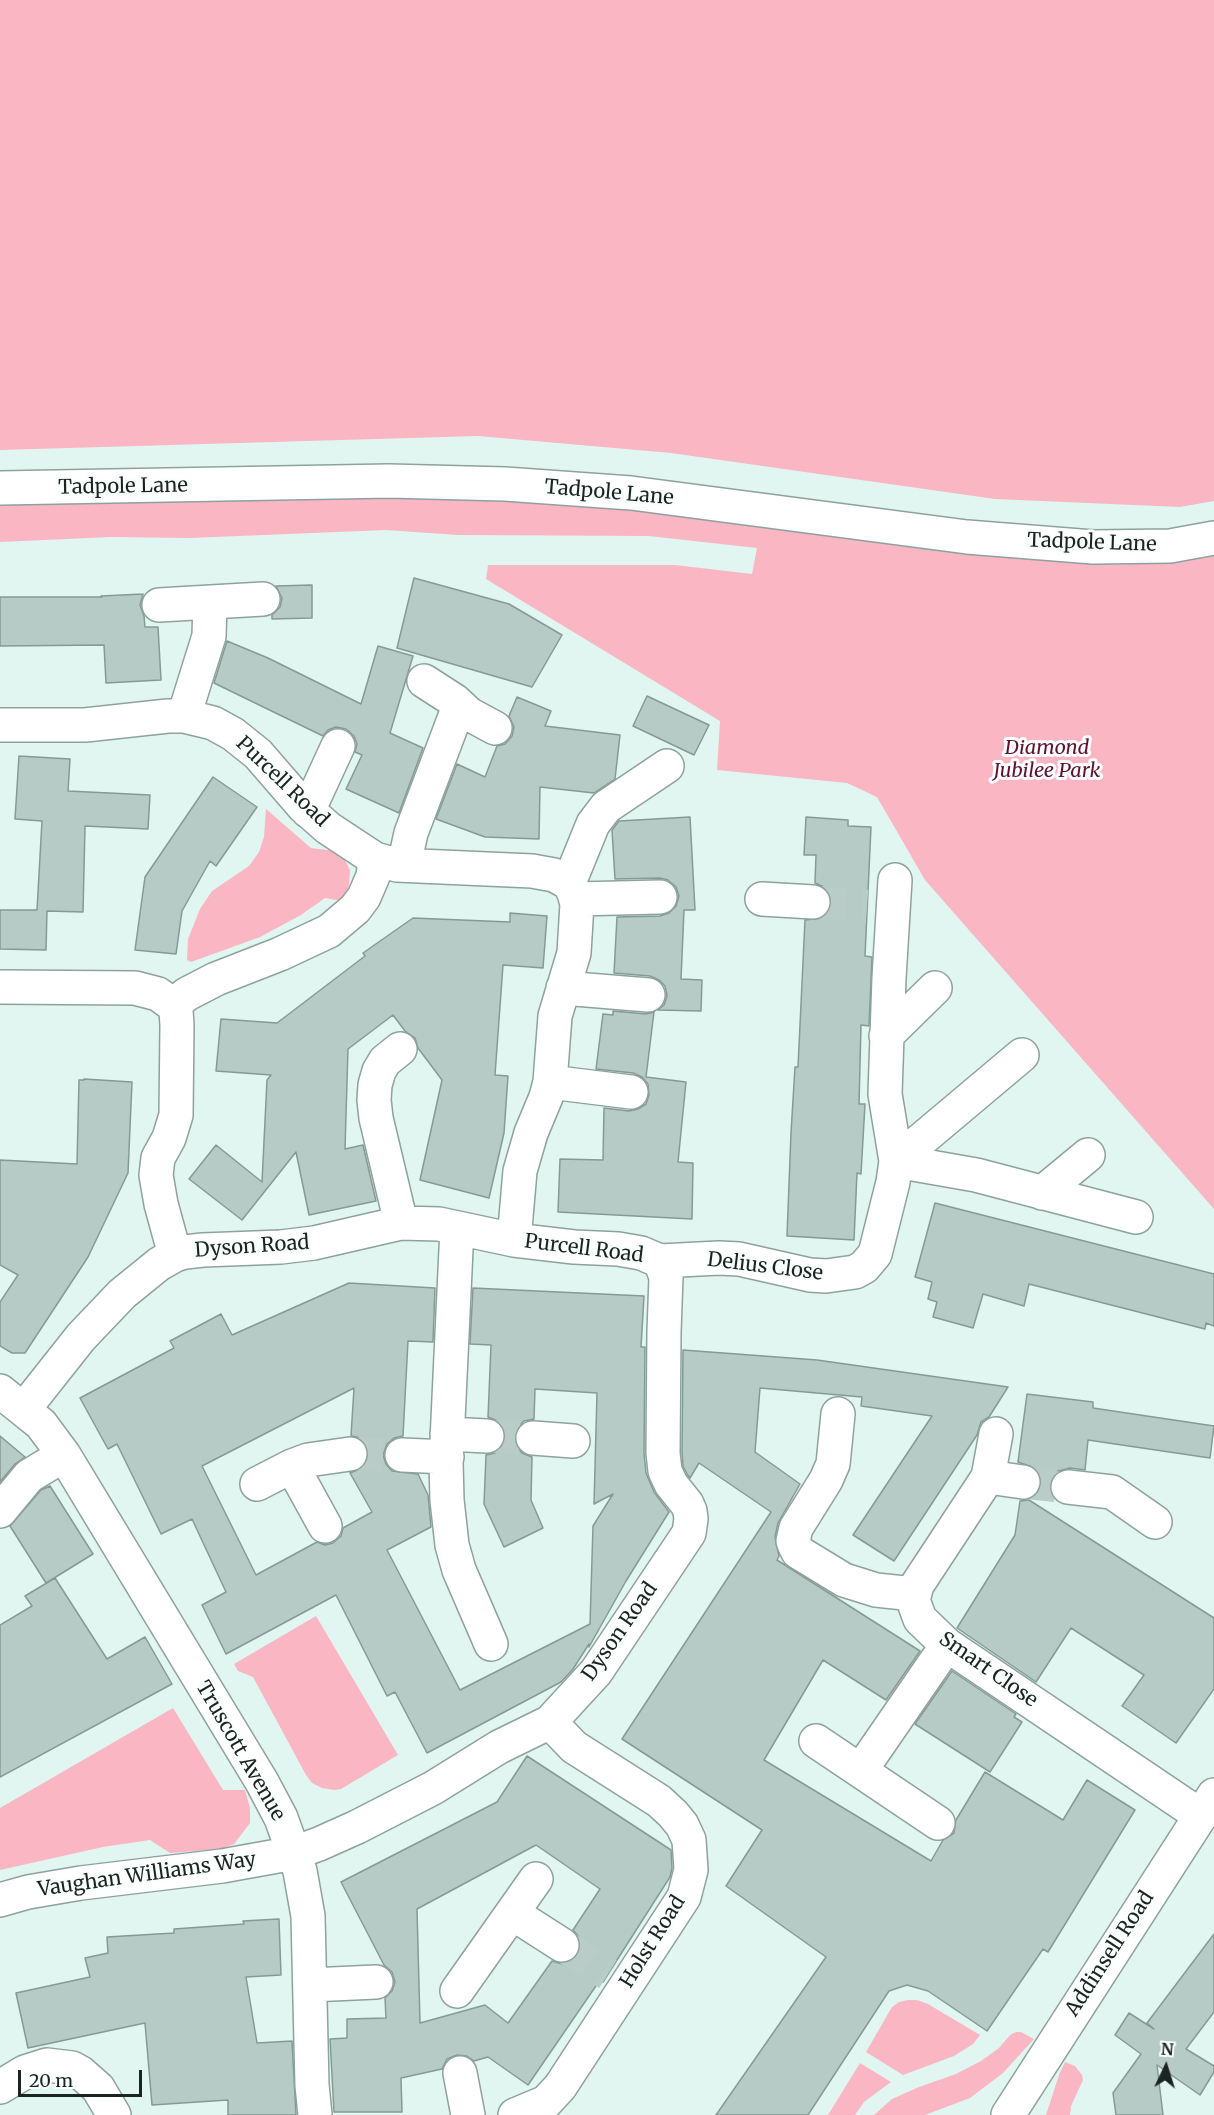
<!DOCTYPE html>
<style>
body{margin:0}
#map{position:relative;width:1214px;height:2115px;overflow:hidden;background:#e1f6f1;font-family:Merriweather,serif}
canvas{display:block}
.north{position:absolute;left:1136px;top:2037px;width:60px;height:60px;-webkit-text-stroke:4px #fafffe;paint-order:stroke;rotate:4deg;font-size:16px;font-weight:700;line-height:24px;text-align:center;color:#1c2422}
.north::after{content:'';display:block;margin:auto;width:21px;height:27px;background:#1c2422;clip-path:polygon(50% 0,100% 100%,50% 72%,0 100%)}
.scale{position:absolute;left:18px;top:2070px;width:124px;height:27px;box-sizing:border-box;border:3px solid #1c2422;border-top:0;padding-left:8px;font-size:18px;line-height:21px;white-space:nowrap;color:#1c2422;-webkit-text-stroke:4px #fafffe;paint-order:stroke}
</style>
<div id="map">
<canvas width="1214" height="2115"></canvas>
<div class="north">N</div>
<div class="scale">20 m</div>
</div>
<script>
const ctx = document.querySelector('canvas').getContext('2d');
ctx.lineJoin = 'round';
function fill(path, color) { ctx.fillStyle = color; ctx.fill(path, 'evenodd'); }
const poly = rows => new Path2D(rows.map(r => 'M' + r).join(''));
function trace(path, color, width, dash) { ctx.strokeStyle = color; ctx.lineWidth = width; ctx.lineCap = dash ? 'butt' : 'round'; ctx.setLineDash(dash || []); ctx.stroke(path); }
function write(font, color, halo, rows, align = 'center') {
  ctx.font = font + ' Merriweather,serif'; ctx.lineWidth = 6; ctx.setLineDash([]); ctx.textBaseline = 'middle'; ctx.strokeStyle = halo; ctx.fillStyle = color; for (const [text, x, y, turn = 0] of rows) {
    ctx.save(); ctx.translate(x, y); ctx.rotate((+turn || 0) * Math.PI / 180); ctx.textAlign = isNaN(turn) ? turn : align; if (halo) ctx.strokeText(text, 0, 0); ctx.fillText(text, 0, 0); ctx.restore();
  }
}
fill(poly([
 [0,0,1214,0,1214,501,1180,507,995,499,671,453,478,436,0,450],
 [513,493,1182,560,1214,555,1214,1209,925,880,877,797,847,783,717,770,720,721,486,579,488,565,675,565,752,574,757,548,649,536,458,535,386,530,190,538,111,537,0,542,0,500],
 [266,809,311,848,336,851,344,859,350,870,349,885,347,893,342,901,325,898,301,915,260,937,191,962,187,960,188,939,200,909,212,891,249,866,259,852,264,837],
 [316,1616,398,1755,341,1789,334,1790,322,1788,312,1783,306,1775,253,1677,238,1671,234,1664],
 [173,1708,223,1790,245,1790,250,1808,250,1823,234,1844,221,1849,170,1853,150,1840,103,1847,0,1870,0,1808],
 [908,2000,917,2000,928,2004,980,2035,973,2044,954,2056,903,2075,866,2052,892,2007,899,2002],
 [1016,2032,1021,2032,1034,2039,1003,2073,970,2098,925,2115,874,2115,892,2099,919,2087,956,2074,981,2061,999,2048,1010,2035],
 [1065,2062,1075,2066,1082,2075,1083,2080,1071,2106,1070,2115,1046,2115,1059,2075],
 [860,2063,891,2082,864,2102,855,2115,828,2115]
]), '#fab6c3');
const building = poly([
 [414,578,509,604,562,635,532,687,397,648,414,578],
 [312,585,312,618,272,619,272,615,280,607,282,598,276,586,312,585],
 [143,594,140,605,144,616,145,627,158,627,161,680,106,683,104,645,0,646,0,597,102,597,101,596,143,594],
 [227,641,268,658,361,704,378,646,413,656,390,733,423,748,399,813,346,789,362,755,355,752,357,744,354,736,346,729,336,727,328,730,323,736,214,683,227,641],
 [647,696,709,725,694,755,633,726,647,696],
 [517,697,551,711,545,726,620,735,615,779,594,793,540,787,539,839,485,837,436,819,457,764,485,777,497,746,505,744,512,736,514,727,509,716,517,697],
 [19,756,70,759,68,791,150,795,148,829,85,826,83,912,47,911,46,950,0,949,0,910,37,910,42,821,15,819,19,756],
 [213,777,257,807,216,866,210,861,182,911,176,954,135,950,145,877,213,777],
 [690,817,695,910,684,910,681,979,702,980,701,1011,658,1010,664,1005,667,996,665,986,659,980,650,976,614,973,617,917,660,916,669,913,676,906,679,896,676,887,668,880,660,878,615,879,612,830,619,821,690,817],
 [806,817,848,820,848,826,871,827,865,956,872,957,869,1026,861,1025,859,1104,865,1104,861,1174,857,1173,854,1240,787,1236,791,1133,795,1067,798,1067,805,920,822,918,829,912,832,903,830,894,824,887,815,883,816,855,804,855,806,817],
 [510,913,547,916,543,968,503,965,495,1075,508,1076,504,1133,489,1198,420,1180,442,1080,418,1048,415,1038,405,1031,393,1015,348,1049,345,1149,363,1145,376,1201,309,1215,296,1152,242,1220,189,1179,216,1145,262,1182,267,1080,271,1075,216,1071,221,1019,277,1023,365,956,363,953,413,918,510,922,510,913],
 [613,1011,646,1014,654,1012,646,1077,686,1082,678,1162,693,1163,692,1219,558,1212,560,1159,603,1160,604,1108,629,1111,638,1109,646,1104,649,1095,648,1084,642,1077,633,1073,596,1069,603,1014,613,1015,613,1011],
 [84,1079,132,1082,128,1173,88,1257,25,1353,12,1353,0,1346,0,1302,18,1275,0,1265,0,1160,77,1164,79,1080,84,1080,84,1079],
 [935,1203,1214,1274,1214,1326,1206,1323,1205,1329,1029,1284,1024,1306,983,1294,973,1328,933,1317,937,1302,928,1299,932,1282,915,1277,935,1203],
 [349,1283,435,1288,433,1342,408,1341,403,1436,394,1438,387,1444,383,1455,386,1464,392,1471,418,1474,428,1495,431,1527,387,1550,460,1690,590,1624,593,1526,613,1494,594,1504,597,1393,535,1389,534,1419,524,1421,518,1427,514,1437,516,1446,522,1453,532,1457,531,1500,543,1528,504,1547,484,1504,486,1455,495,1453,502,1447,506,1436,503,1427,498,1421,488,1417,491,1345,470,1344,473,1288,644,1296,641,1347,645,1347,644,1453,646,1473,654,1492,669,1512,626,1581,589,1647,589,1644,573,1669,561,1682,427,1753,395,1692,387,1696,336,1595,226,1654,202,1605,226,1592,192,1519,161,1534,117,1444,108,1449,80,1398,174,1348,170,1341,221,1314,232,1335,349,1283],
 [354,1388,351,1436,357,1437,364,1442,369,1452,368,1460,362,1468,350,1473,372,1512,343,1528,341,1536,333,1543,325,1545,317,1542,256,1575,202,1466,354,1388],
 [683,1350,817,1360,1008,1387,989,1417,981,1422,977,1435,894,1561,853,1535,932,1416,861,1406,862,1397,760,1388,755,1452,800,1484,778,1523,775,1537,779,1556,777,1560,920,1651,886,1700,823,1660,764,1760,931,1861,943,1840,954,1833,956,1820,985,1772,1063,1820,1087,1780,1135,1810,1048,1952,1043,1949,987,2031,928,1991,907,1985,889,1991,808,2115,716,2115,826,1957,726,1886,762,1830,622,1739,771,1512,699,1463,690,1478,687,1474,683,1466,682,1452,683,1350],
 [1027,1394,1093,1402,1093,1408,1214,1426,1210,1458,1088,1440,1085,1470,1070,1468,1059,1471,1035,1468,1018,1462,1027,1394],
 [0,1436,25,1457,15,1464,0,1482,0,1436],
 [50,1486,93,1554,46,1583,10,1526,41,1490,50,1486],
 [1029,1500,1214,1618,1214,1689,1176,1743,1122,1706,1144,1675,1071,1628,1036,1682,957,1628,1015,1535,1020,1501,1029,1500],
 [55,1578,107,1659,145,1637,172,1684,0,1777,0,1625,32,1606,25,1596,55,1578],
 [952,1671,1016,1714,1014,1717,1022,1722,990,1772,915,1724,952,1671],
 [527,1756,671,1850,672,1868,670,1877,603,1982,600,1980,528,2085,488,2057,474,2061,467,2056,457,2055,447,2059,442,2069,401,2078,402,2112,334,2112,330,2039,347,2038,347,2019,386,2018,385,1998,392,1991,395,1982,392,1972,384,1965,341,1882,497,1802,527,1756],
 [536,1845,600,1889,573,1930,579,1937,581,1945,577,1956,570,1962,562,1964,552,1961,508,2023,485,2005,420,2023,417,1909,536,1845],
 [279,1919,281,1975,246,1977,257,2043,292,2041,296,2115,228,2115,228,2100,152,2105,145,2023,28,2048,16,1993,90,1977,85,1958,108,1953,107,1937,174,1933,174,1929,244,1924,243,1921,279,1919],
 [1214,1934,1214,2012,1186,2049,1214,2066,1214,2072,1200,2095,1157,2065,1163,2115,1116,2115,1113,2093,1141,2054,1115,2035,1129,2013,1154,2029,1147,2023,1214,1934]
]);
fill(building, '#b7cbc6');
trace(building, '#869a95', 1.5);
trace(poly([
 [813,902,867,906],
 [487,1436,533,1438],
 [350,1454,402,1455],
 [1023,1482,1068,1487],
 [562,1945,608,1974]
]), '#baccc8', 33, [33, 16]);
const minor = poly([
 [0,488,389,481,505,484,631,493,967,537,1093,547,1170,546,1214,538],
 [159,605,263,599],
 [424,681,455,701,469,714,495,728],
 [184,716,209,636,210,603],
 [0,725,85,725,168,716,184,716,213,723,233,734,258,754,303,806,328,828,375,859,373,876,364,897,355,909,329,931,280,954,216,979,187,994,173,1005],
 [308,811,338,746],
 [375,859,397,865,532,871,554,875,569,883,574,893,577,904,574,953,555,1016,550,1082,546,1097,531,1133,520,1171,514,1240,574,1247,618,1249,641,1253,660,1261],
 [404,865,411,833,459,706],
 [895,880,889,978,885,1094,896,1161],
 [569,883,593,824,606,807,667,766],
 [576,899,660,897],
 [762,899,813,902],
 [0,987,135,988,158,994,173,1005,176,1011,177,1025,176,1115,169,1138,158,1158,156,1175,161,1204,175,1255],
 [563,988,648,995],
 [886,1036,935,988],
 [400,1049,385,1061,379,1071,375,1085,374,1100,376,1118,401,1223],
 [550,1082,631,1092],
 [896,1161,1022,1055],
 [1042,1193,1088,1155],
 [457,1228,446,1462,447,1500,452,1545,459,1570,491,1644],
 [660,1261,719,1258,739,1259,810,1275,826,1276,855,1272,864,1267,875,1254,893,1182,896,1161,976,1175,1136,1217],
 [0,1391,41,1424,64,1455,262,1782,281,1818,300,1871,308,1916,312,2085,315,2115],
 [24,1409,81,1337,122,1294,159,1264,175,1255,185,1252,203,1250,281,1247,314,1243,401,1223,439,1224,514,1240],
 [838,1414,833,1464,826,1480,796,1528,793,1541,795,1546,798,1552,844,1580,876,1590,914,1594],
 [447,1434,487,1436],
 [996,1434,988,1477,917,1585,913,1600,920,1619,947,1645,1201,1816],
 [533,1438,573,1441],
 [402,1455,447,1457],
 [292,1466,325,1526],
 [988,1477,1023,1482],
 [257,1484,292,1466,308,1460,350,1454],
 [1068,1487,1112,1492,1155,1522],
 [0,1511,29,1476,64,1455],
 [816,1741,938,1823],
 [861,1770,947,1645],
 [0,1900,28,1892,81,1883,222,1866,294,1853,319,1844,357,1827,433,1788,499,1747,550,1722,596,1672,689,1533,691,1519,690,1511,687,1504,671,1484,665,1471,663,1453,664,1332,666,1277,660,1261],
 [512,1913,562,1945],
 [310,1985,376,1982],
 [457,1991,536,1879],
 [460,2073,468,2115],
 [0,2087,25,2072,47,2065,72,2068,81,2073,98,2088,114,2115],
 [515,2115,546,2102,560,2087,684,1897,691,1870,689,1840,682,1825,673,1814,659,1801,574,1747,550,1722],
 [1008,2115,1214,1795]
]);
trace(minor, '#8ea29d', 36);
trace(minor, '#fff', 33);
write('20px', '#1c2422', '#fafffe', [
 ["Tadpole Lane",123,487,-1],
 ["Tadpole Lane",609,493,5],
 ["Tadpole Lane",1092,543,2],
 ["Purcell Road",282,782,44],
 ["Dyson Road",252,1247,-4],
 ["Purcell Road",584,1249,7],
 ["Delius Close",765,1267,7],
 ["Dyson Road",620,1632,-55],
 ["Smart Close",988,1670,35],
 ["Truscott Avenue",240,1751,60],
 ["Vaughan Williams Way",147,1875,-8],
 ["Holst Road",653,1942,-58],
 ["Addinsell Road",1110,1954,-57]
]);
write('italic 20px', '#62122d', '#fafffe', [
 ["Diamond",1047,748],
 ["Jubilee Park",1047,771]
]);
</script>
